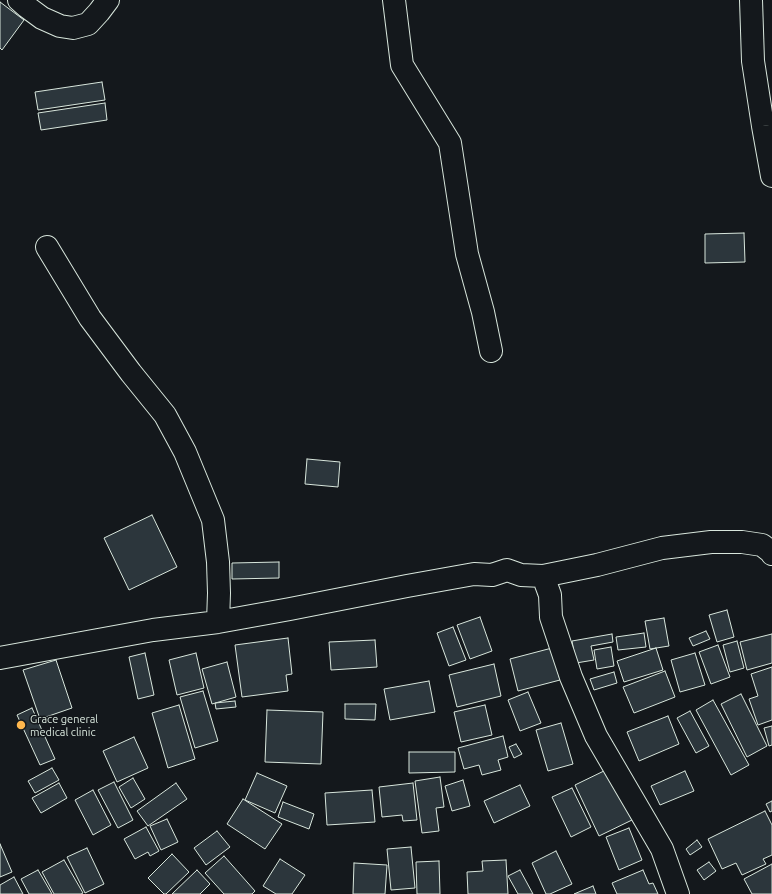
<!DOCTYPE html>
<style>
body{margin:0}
canvas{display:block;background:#14181c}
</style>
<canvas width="772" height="894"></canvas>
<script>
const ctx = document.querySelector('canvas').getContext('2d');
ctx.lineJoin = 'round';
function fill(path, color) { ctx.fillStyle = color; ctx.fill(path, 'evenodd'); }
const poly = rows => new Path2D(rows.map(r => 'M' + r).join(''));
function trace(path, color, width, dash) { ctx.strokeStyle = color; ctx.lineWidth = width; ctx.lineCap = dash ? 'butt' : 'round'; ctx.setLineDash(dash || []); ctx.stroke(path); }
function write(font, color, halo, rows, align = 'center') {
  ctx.font = font + ' Ubuntu,sans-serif'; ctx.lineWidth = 3; ctx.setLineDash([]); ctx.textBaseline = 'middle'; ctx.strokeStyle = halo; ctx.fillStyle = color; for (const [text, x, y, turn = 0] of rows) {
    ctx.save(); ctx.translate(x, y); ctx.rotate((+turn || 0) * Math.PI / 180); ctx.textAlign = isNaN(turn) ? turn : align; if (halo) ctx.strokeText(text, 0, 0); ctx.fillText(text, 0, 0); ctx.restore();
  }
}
const building = poly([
 [0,2,24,20,2,50,0,48,0,2],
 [102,82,105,100,38,110,35,92,102,82],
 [105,103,107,120,41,130,38,113,105,103],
 [744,233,745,262,705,263,705,234,744,233],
 [307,459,340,462,338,487,305,484,307,459],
 [152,515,177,567,129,590,104,538,152,515],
 [279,562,279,578,232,579,232,563,279,562],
 [727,610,734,637,717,642,709,615,727,610],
 [480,617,492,651,470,659,457,625,480,617],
 [664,618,669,646,650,649,645,621,664,618],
 [453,627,466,660,449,666,437,633,453,627],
 [706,631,710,639,693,646,689,638,706,631],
 [644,633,646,647,618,650,616,637,644,633],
 [612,634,613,642,591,646,594,660,576,663,572,641,612,634],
 [772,634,772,663,747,670,740,642,772,634],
 [288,638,292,674,286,675,288,691,242,697,235,645,288,638],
 [375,640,377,667,331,670,329,642,375,640],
 [737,641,744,668,730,672,723,645,737,641],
 [718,645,730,677,711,684,699,652,718,645],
 [611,647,614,666,597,669,594,650,611,647],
 [552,648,560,680,518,691,510,659,552,648],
 [656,648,663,670,624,682,617,661,656,648],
 [145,653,154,695,138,699,129,657,145,653],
 [196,653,204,688,177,695,169,660,196,653],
 [695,653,705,685,680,692,671,660,695,653],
 [56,660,72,708,40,719,23,670,56,660],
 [227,662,236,697,212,704,202,669,227,662],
 [494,664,501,696,457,707,449,675,494,664],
 [772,667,772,720,758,725,749,699,758,696,751,674,772,667],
 [665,671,675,697,634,713,623,687,665,671],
 [614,672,617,683,594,690,590,679,614,672],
 [429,681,435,712,390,720,384,689,429,681],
 [203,691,218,741,195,748,180,697,203,691],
 [528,692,541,723,520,731,508,700,528,692],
 [741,694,767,746,747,757,721,704,741,694],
 [713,700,749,765,731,775,696,710,713,700],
 [235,701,236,707,216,709,215,703,235,701],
 [345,704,376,704,375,720,345,719,345,704],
 [179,705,195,759,168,768,152,713,179,705],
 [485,705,492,735,461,742,454,712,485,705],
 [32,708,55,759,40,765,17,715,32,708],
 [267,710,323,712,321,764,265,762,267,710],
 [690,711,709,746,696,753,677,718,690,711],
 [668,716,679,744,639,761,627,732,668,716],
 [561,723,573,764,548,771,536,730,561,723],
 [772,726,772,745,769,746,764,728,772,726],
 [503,736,508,757,498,760,501,770,482,775,479,765,464,769,458,748,503,736],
 [134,737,148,768,117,782,103,751,134,737],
 [516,744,522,754,514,758,509,747,516,744],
 [409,752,455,752,455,772,409,773,409,752],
 [52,768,59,780,35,793,28,781,52,768],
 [608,769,632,820,599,836,575,785,608,769],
 [685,771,694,791,660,805,651,786,685,771],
 [257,773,287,786,275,813,245,800,257,773],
 [440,777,444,807,436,808,439,831,422,833,415,781,440,777],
 [133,778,145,799,131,808,119,787,133,778],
 [463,780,470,806,452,811,445,786,463,780],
 [114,782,133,820,118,828,98,790,114,782],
 [59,783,67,798,41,813,32,798,59,783],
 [176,783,187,799,148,826,137,811,176,783],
 [413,783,417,820,403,821,402,815,382,817,379,787,413,783],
 [520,785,530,806,494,823,484,801,520,785],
 [572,788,591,827,571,837,552,797,572,788],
 [93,790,111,825,93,835,75,800,93,790],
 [372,790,375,822,327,825,325,793,372,790],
 [243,799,282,824,265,849,227,824,243,799],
 [772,801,772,811,770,812,766,804,772,801],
 [283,802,314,814,309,829,278,817,283,802],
 [765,811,772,825,772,855,763,859,766,864,742,875,736,863,722,869,708,839,765,811],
 [167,819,178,842,161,850,150,826,167,819],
 [146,827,159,851,150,856,148,852,135,859,124,839,146,827],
 [629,828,642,860,619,870,606,837,629,828],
 [217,831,230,847,206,865,194,848,217,831],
 [697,840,702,847,690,855,686,849,697,840],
 [0,844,12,872,0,877,0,844],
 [411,847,415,888,391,890,387,849,411,847],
 [87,848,104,884,85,893,67,857,87,848],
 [556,851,572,884,550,894,546,894,532,863,556,851],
 [172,854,189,872,166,894,164,894,148,878,172,854],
 [224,856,255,891,252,894,224,894,205,873,224,856],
 [280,859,305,875,292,894,276,894,263,886,280,859],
 [64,860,83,893,81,894,54,894,42,872,64,860],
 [506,860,508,894,468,894,467,872,483,871,482,861,506,860],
 [439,861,440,894,417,894,416,862,439,861],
 [709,862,716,871,704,880,697,870,709,862],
 [354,863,387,865,385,894,353,894,354,863],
 [772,864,772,894,752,894,744,879,772,864],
 [38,870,52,894,29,894,21,879,38,870],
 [197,870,210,884,200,894,172,894,197,870],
 [520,870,533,894,518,894,508,876,520,870],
 [643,870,649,884,653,883,658,894,617,894,612,883,643,870],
 [14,877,23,894,0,894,0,885,14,877],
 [593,886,596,894,574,894,593,886]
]);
fill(building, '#2c363c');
trace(building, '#d8e6dc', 1);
const minor = poly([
 [19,0,27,7,42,18,60,26,73,28,88,24,99,12,108,0],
 [394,0,402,65,450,143,467,254,483,312,491,351],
 [751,0,753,61,763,126,772,176],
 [47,247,90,318,131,373,165,415,185,452,213,520,218,562,219,593,218,622],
 [543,576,597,565,662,548,711,542,742,542,762,545,771,552,772,554],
 [0,658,153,630,218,622,290,609,407,586,474,574,492,575,507,570,521,575,543,576,550,595,551,617,571,677,596,736,662,849,678,894]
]);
trace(minor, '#d8e6dc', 24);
trace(minor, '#14181c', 22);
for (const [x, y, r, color] of [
 [21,725,5,"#ffb74d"]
]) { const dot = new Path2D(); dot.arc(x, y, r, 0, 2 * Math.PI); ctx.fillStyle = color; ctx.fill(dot); trace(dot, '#14181c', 1.5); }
write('11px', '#d8e6dc', '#14181c', [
 ["Grace general",30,719],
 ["medical clinic",30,732]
], 'left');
</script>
